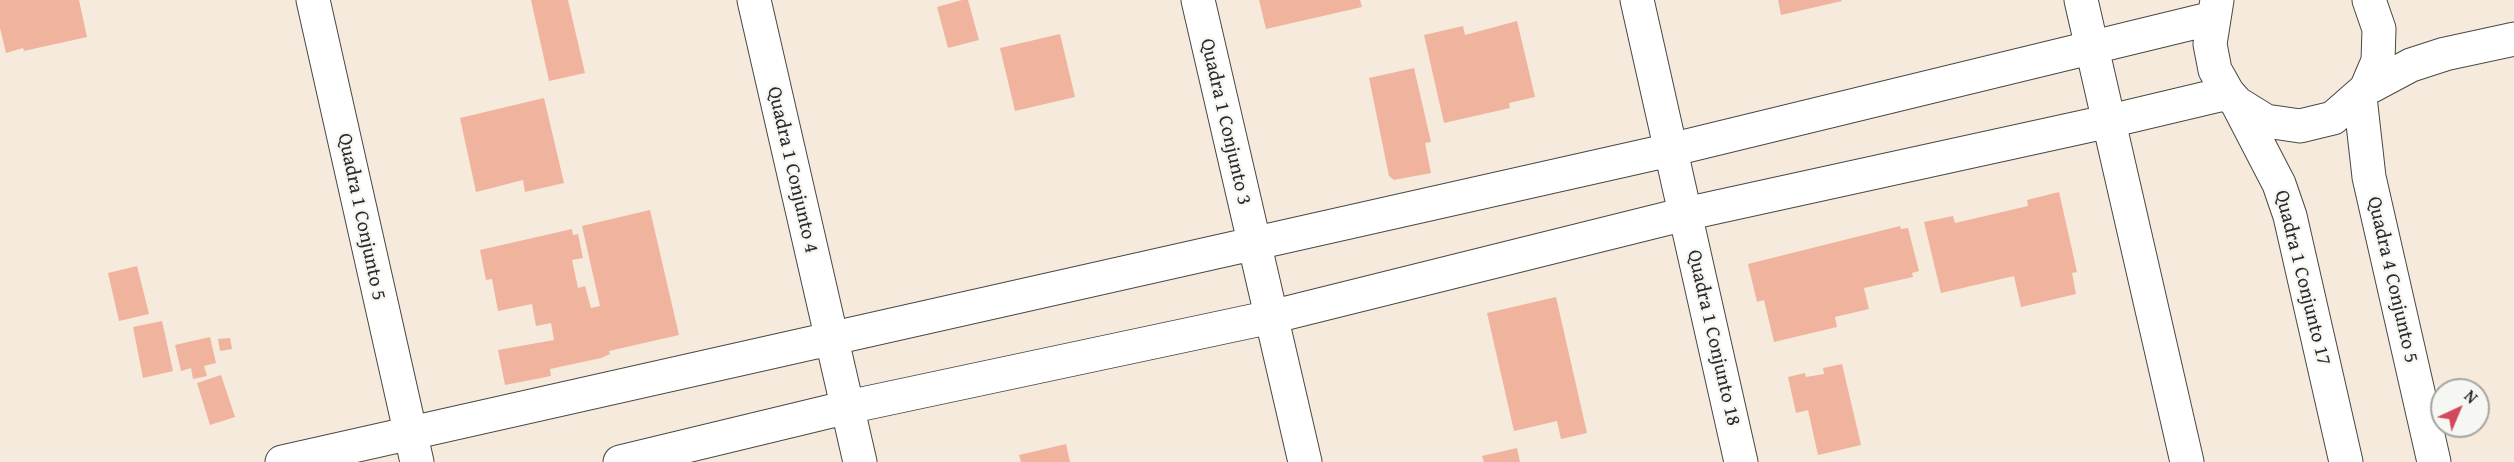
<!DOCTYPE html>
<style>
body{margin:0}
#map{position:relative;width:2514px;height:462px;overflow:hidden;background:#f5eadb;font-family:"Gentium Book Plus",serif}
canvas{display:block}
.north{position:absolute;left:2430px;top:378px;width:60px;height:60px;box-sizing:border-box;background:#f6f6f2;border:2px solid #a5a5a2;border-radius:50%;rotate:44deg;font-size:16px;font-weight:700;line-height:24px;text-align:center;color:#2b2b2b}
.north::after{content:'';display:block;margin:auto;width:21px;height:27px;background:#d1495b;clip-path:polygon(50% 0,100% 100%,50% 72%,0 100%)}
</style>
<div id="map">
<canvas width="2514" height="462"></canvas>
<div class="north">N</div>
</div>
<script>
const ctx = document.querySelector('canvas').getContext('2d');
ctx.lineJoin = 'round';
function fill(path, color) { ctx.fillStyle = color; ctx.fill(path, 'evenodd'); }
const poly = rows => new Path2D(rows.map(r => 'M' + r).join(''));
function trace(path, color, width, dash) { ctx.strokeStyle = color; ctx.lineWidth = width; ctx.lineCap = dash ? 'butt' : 'round'; ctx.setLineDash(dash || []); ctx.stroke(path); }
function write(font, color, halo, rows, align = 'center') {
  ctx.font = font + ' "Gentium Book Plus",serif'; ctx.lineWidth = 4.5; ctx.setLineDash([]); ctx.textBaseline = 'middle'; ctx.strokeStyle = halo; ctx.fillStyle = color; for (const [text, x, y, turn = 0] of rows) {
    ctx.save(); ctx.translate(x, y); ctx.rotate((+turn || 0) * Math.PI / 180); ctx.textAlign = isNaN(turn) ? turn : align; if (halo) ctx.strokeText(text, 0, 0); ctx.fillText(text, 0, 0); ctx.restore();
  }
}
fill(poly([
 [0,0,79,0,87,37,24,51,23,48,6,53,0,28],
 [531,0,568,0,585,73,549,81],
 [962,0,968,0,979,40,948,48,937,7],
 [1259,0,1360,0,1362,7,1266,29],
 [1778,0,1841,0,1842,1,1781,15],
 [1517,21,1535,97,1509,103,1510,108,1444,123,1424,35,1463,26,1465,35],
 [1060,34,1075,97,1015,111,1000,48],
 [1414,68,1431,142,1425,143,1431,173,1394,180,1389,176,1369,78],
 [544,98,564,183,525,192,523,180,476,192,460,118],
 [2059,192,2077,272,2072,273,2076,294,2021,307,2014,276,1941,293,1924,222,1953,216,1955,223,2028,206,2027,200],
 [650,210,679,335,609,351,610,354,601,358,550,369,551,376,505,385,498,350,554,340,551,323,536,326,532,304,498,311,492,279,486,280,480,250,572,229,573,235,578,234,583,258,572,260,578,288,585,286,591,308,600,306,582,226],
 [1900,226,1901,229,1908,228,1919,271,1912,273,1913,277,1864,288,1869,309,1835,317,1837,327,1774,342,1764,300,1757,302,1748,264],
 [137,266,149,314,119,321,108,273],
 [1556,297,1587,433,1561,439,1557,421,1514,431,1487,313],
 [162,321,173,371,143,378,133,327],
 [210,337,216,363,204,366,207,376,193,379,191,368,181,371,175,345],
 [230,338,232,349,220,351,218,339],
 [1842,364,1861,445,1818,455,1808,410,1796,413,1788,377,1805,373,1806,377,1824,374,1823,368],
 [221,375,235,417,210,425,197,383],
 [1066,444,1070,462,1021,462,1019,455],
 [1517,448,1520,462,1484,462,1482,456]
]), '#f0b49e');
const minor = poly([
 [313,0,417,462],
 [754,0,860,462],
 [1198,0,1305,462],
 [1637,0,1741,462],
 [2081,0,2187,462],
 [2217,0,2210,44,2215,70,2228,93,2237,103,2266,121,2300,126,2333,118,2366,89,2378,61,2379,29,2369,0],
 [2366,89,2411,65,2445,54,2514,39],
 [2360,97,2369,177,2434,462],
 [2237,103,2279,184,2290,216,2346,462],
 [282,462,1670,150,2213,18],
 [620,462,848,407,1271,317,1685,214,2110,121,2228,93]
]);
trace(minor, '#494845', 35);
trace(minor, '#fff', 33);
write('20px', '#2b2b2b', '#f6f6f2', [
 ["Quadra 1 Conjunto 3",1225,122,77],
 ["Quadra 1 Conjunto 4",792,170,77],
 ["Quadra 1 Conjunto 5",361,217,78],
 ["Quadra 1 Conjunto 17",2302,278,76],
 ["Quadra 4 Conjunto 5",2392,280,77],
 ["Quadra 1 Conjunto 18",1713,338,77]
]);
</script>
